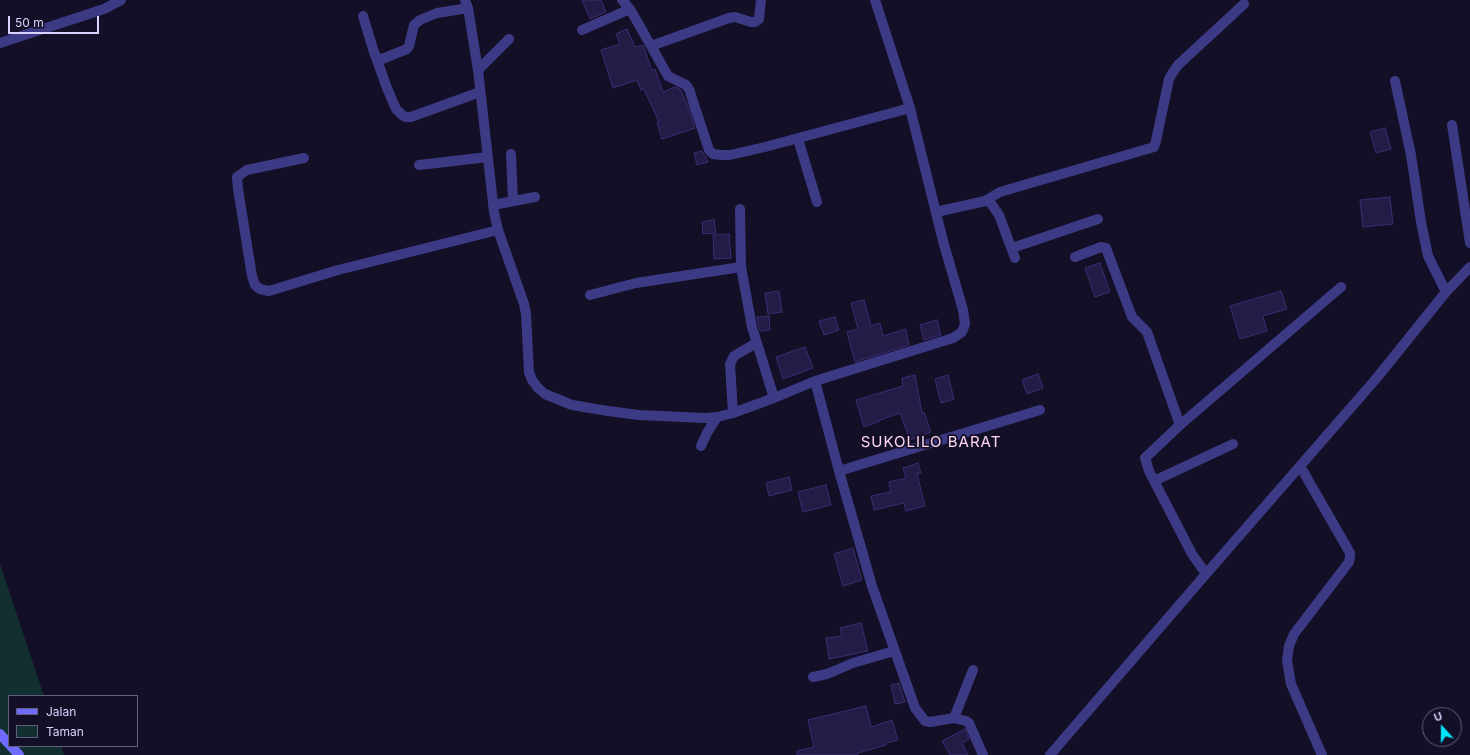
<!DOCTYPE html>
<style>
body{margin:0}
#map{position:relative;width:1470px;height:755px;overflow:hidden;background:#130f26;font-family:Inter,sans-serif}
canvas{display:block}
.legend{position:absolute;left:8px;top:695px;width:130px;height:52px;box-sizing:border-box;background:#130f26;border:1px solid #625e7d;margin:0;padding:5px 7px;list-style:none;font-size:12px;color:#d9d4ff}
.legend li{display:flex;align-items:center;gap:8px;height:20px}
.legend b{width:20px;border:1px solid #625e7d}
.north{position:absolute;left:1422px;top:707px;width:40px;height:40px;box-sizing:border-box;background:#130f26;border:1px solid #625e7d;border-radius:50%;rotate:339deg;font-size:11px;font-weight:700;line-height:16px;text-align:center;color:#d9d4ff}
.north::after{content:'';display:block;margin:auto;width:14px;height:18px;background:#00e5ff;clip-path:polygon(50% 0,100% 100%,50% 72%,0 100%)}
.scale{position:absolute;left:8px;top:16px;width:91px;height:18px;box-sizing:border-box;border:2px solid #d9d4ff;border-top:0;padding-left:5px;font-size:12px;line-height:14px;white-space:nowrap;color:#d9d4ff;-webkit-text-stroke:3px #130f26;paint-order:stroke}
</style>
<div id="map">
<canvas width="1470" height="755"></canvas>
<ul class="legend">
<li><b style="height:5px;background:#6f6bff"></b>Jalan</li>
<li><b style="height:11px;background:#12302f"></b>Taman</li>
</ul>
<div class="north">U</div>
<div class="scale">50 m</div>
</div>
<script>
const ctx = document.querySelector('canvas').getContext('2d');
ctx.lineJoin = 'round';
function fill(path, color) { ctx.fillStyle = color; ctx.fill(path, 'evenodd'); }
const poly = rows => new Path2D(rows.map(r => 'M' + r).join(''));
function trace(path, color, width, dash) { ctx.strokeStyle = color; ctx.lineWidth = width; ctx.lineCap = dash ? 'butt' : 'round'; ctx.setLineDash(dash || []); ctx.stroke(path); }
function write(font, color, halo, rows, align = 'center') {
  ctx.font = font + ' Inter,sans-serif'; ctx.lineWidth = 3.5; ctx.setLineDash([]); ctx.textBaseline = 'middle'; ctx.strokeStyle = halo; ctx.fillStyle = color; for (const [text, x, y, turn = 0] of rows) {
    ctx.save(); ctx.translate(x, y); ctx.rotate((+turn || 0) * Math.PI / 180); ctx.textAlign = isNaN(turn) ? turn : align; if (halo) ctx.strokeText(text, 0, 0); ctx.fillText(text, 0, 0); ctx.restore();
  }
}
fill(poly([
 [0,564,44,696,9,696,9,746,61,746,64,755,0,755]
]), '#12302f');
const building = poly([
 [582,0,601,0,606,12,590,19,582,0],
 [627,29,635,47,643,45,652,71,655,69,663,92,675,87,680,89,689,108,695,128,662,139,657,122,659,122,644,89,641,90,637,80,613,88,601,50,620,44,616,34,627,29],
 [1385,128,1391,149,1376,153,1370,132,1385,128],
 [702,151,706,157,708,162,697,165,694,153,702,151],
 [1390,197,1393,224,1363,227,1360,200,1390,197],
 [714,220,716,233,703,234,702,222,714,220],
 [729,234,731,258,714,259,713,235,729,234],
 [1100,263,1110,292,1095,297,1085,268,1100,263],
 [779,291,782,312,768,314,765,293,779,291],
 [1281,291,1287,309,1263,316,1267,331,1240,339,1230,306,1281,291],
 [864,300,871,326,880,323,883,336,906,329,909,345,855,362,847,332,858,329,851,303,864,300],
 [769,316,770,330,760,331,757,317,769,316],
 [835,317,839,330,824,335,819,321,835,317],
 [937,320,941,335,924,340,920,325,937,320],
 [805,347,813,368,783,379,776,357,805,347],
 [1038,374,1043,388,1027,394,1022,380,1038,374],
 [915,375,922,413,924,412,931,432,910,440,900,413,880,420,880,421,864,427,856,400,903,386,902,378,915,375],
 [948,375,954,399,941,403,935,379,948,375],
 [918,463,921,473,917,474,925,506,906,511,904,503,874,510,871,496,891,492,889,482,906,478,903,468,918,463],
 [789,477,792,490,769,496,766,483,789,477],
 [826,485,831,505,803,512,798,492,826,485],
 [853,548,862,580,843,586,834,554,853,548],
 [861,623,868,651,829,659,826,638,842,636,840,628,861,623],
 [899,683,905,702,895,704,891,685,899,683],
 [866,706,871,727,892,720,898,740,886,743,886,745,858,753,858,755,797,755,797,751,814,747,808,720,866,706],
 [965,729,969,739,962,743,968,755,950,755,942,741,965,729]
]);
fill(building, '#241b47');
trace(building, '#3b2d73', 1);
trace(poly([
 [465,0,468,8,478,70,494,212,498,230,524,304,526,314,529,372,532,380,538,388,545,394,572,405,608,411,639,415,705,418,717,417,733,413,774,398,815,381,839,471,872,586,915,708,925,721,930,722,954,718,966,721,969,723,983,755],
 [622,0,630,9,651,46],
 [761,0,759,19,755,22,751,22,735,17,729,18,651,46,668,76,686,85,689,89,709,150,713,154,721,155,730,155,765,147,910,108],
 [363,16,373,49,387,88,396,109,401,114,405,117,411,117,480,92],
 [582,30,630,9],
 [0,43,104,9,121,0],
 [377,61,407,49,409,46,414,25,420,20,437,13,468,8],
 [478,70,509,39],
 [1395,81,1411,155,1421,222,1428,256,1446,292],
 [1452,125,1470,243],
 [798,139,817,202],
 [511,154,513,201],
 [304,158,247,170,237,177,238,189,252,276,255,285,260,289,269,291,338,270,498,230],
 [419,165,488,157],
 [985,201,1000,192,1154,147,1156,141,1169,79,1173,72,1178,65,1244,4],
 [493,205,535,197],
 [740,209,741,267,752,327,774,398],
 [936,212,985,201,990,202,999,215,1015,258],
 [1012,248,1098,219],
 [1075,257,1101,247,1106,248,1132,317,1147,332,1180,425],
 [590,295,636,283,741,267],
 [815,381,953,338,962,332,965,324,963,310,943,241,910,108,875,0],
 [733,413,730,364,734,356,756,343],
 [701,446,707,433,717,417],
 [1300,466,1350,553,1350,556,1349,562,1294,634,1289,646,1287,661,1291,684,1322,755],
 [839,471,1040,410],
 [1154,481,1233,444],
 [1206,574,1192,554,1149,471,1145,458,1180,425,1341,287],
 [813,677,827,674,853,663,894,651],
 [954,718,973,670],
 [1050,755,1206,574,1375,380,1446,292,1470,267]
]), '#3d3a85', 10);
trace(poly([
 [0,734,9,744],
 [11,746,19,755]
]), '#6f6bff', 10);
ctx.letterSpacing = '1px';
write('15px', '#ffd6f0', '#130f26', [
 ["SUKOLILO BARAT",931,442]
]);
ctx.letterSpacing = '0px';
</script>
